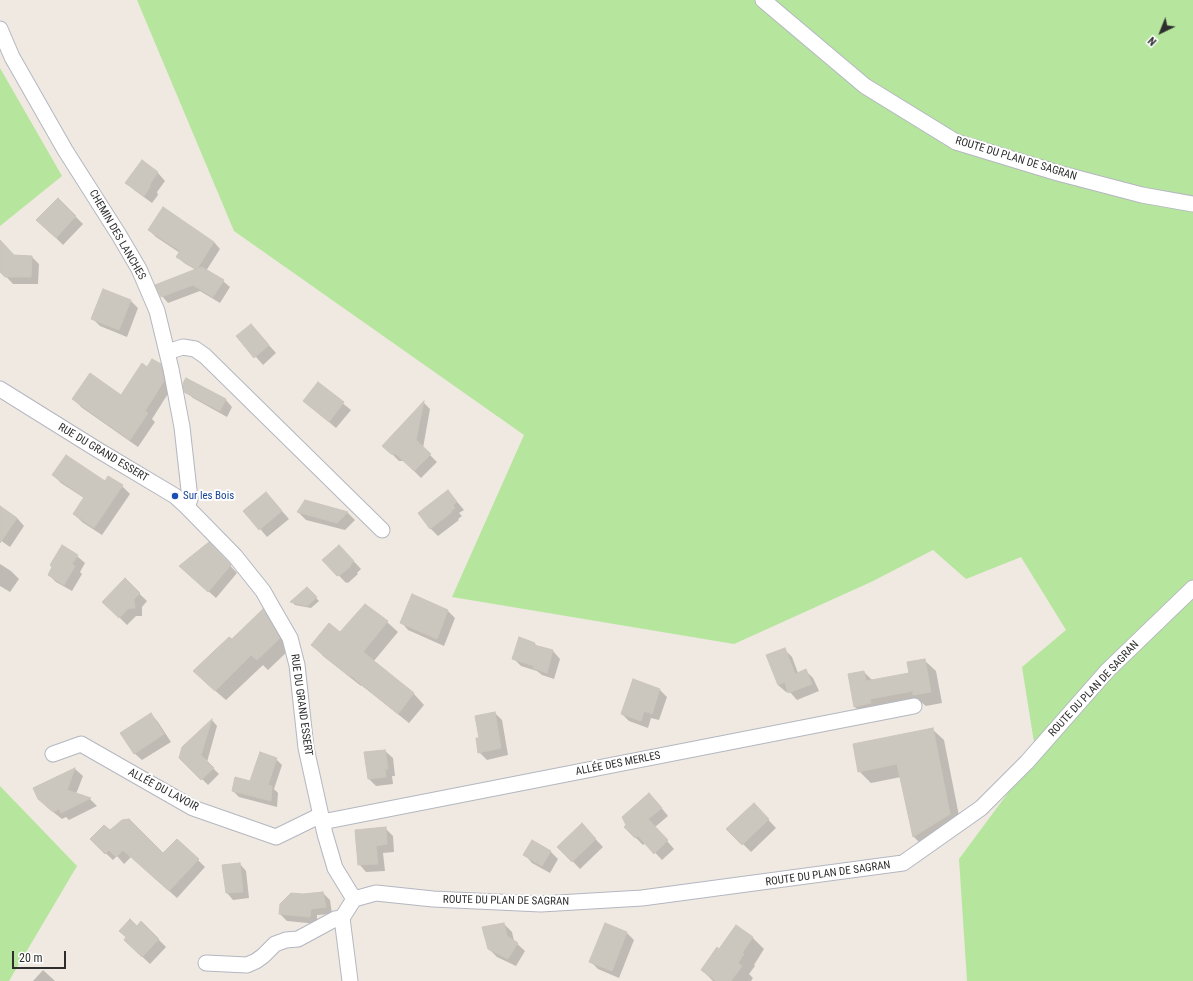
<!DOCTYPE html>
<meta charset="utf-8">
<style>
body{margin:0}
#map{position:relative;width:1193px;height:981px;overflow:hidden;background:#efe9e1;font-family:"Roboto Condensed",sans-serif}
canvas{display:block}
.north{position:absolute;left:1141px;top:12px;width:40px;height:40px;-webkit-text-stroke:3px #fff;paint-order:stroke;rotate:223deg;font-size:11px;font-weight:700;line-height:16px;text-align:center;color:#2e2e2e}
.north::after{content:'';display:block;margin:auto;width:14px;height:18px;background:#2e2e2e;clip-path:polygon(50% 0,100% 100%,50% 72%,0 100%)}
.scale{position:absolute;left:12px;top:951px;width:54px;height:18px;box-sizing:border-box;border:2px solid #2e2e2e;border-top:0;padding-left:5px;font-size:12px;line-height:14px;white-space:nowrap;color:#2e2e2e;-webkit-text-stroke:3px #fff;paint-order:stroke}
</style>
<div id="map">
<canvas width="1193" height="981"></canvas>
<div class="north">N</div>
<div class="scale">20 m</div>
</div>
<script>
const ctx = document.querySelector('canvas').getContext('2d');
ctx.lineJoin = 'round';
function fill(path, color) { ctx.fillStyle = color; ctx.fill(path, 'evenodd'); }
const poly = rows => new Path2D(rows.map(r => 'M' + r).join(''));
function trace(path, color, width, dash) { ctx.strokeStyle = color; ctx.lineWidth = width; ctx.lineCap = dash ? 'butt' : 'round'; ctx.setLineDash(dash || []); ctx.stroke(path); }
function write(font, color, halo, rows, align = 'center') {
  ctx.font = font + ' "Roboto Condensed",sans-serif'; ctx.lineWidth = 4; ctx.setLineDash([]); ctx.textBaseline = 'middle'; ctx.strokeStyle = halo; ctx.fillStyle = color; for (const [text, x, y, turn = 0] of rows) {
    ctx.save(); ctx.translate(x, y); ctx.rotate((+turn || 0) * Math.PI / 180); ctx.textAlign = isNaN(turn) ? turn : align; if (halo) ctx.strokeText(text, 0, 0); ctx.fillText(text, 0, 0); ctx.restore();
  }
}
fill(poly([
 [137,0,1193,0,1193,981,967,981,959,859,1036,755,1022,667,1066,630,1021,557,966,579,933,550,871,582,734,644,452,597,524,435,234,231],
 [0,68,62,176,0,226],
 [0,786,77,866,9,981,0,981]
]), '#b6e59e');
fill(poly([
 [142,162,158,173,165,181,157,192,158,195,152,203,134,190,127,182],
 [58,199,83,224,63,245,45,227],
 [149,230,214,242,220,249,206,271,223,281,230,287,220,303,200,291,168,303,162,296,196,270,184,263,178,257,180,253,156,237],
 [0,254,32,257,39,264,38,284,13,284,0,270],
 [104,291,131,301,138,308,127,337,100,326,93,319],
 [251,325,276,353,263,365,238,336],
 [160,365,168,373,171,389,152,419,155,422,138,447,81,407,74,399,121,396,147,368],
 [186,379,226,400,232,407,227,417,193,398,185,391],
 [318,383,351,410,336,428,304,401],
 [424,403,430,409,423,448,437,462,421,478,404,461,399,461,384,446],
 [53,475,105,482,122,486,130,494,102,535,82,522,74,514,84,498,61,483],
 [448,491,464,510,459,513,462,516,458,519,459,520,438,536,430,528],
 [266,493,289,519,267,537,245,511],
 [305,501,348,513,355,520,345,530,306,520,298,512],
 [0,514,17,518,24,526,10,547,0,540],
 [209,543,237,573,216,598,188,573],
 [347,554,361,569,357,573,358,574,348,583,347,582,346,583,324,560],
 [77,556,85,563,80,572,82,574,72,591,56,582,49,575],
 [0,564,11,571,19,579,10,592,0,586],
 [125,580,147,601,142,607,142,616,136,616,127,625,104,602],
 [307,588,319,601,311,608,295,605,292,602],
 [366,605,387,622,398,632,373,662,414,694,424,705,409,723,361,685,361,686,323,656,313,645,340,633],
 [263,610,273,621,290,649,268,670,263,665,226,700,205,682,232,641],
 [448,611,455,618,444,646,408,630,401,622],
 [520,638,535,644,538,647,553,651,560,659,554,679,542,675,537,671,521,666,513,658],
 [784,649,792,657,798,673,806,671,813,678,819,691,797,700,789,691,786,692,778,685],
 [924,660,936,671,942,703,926,706,922,703,881,711,867,718,855,707,864,672,873,681,910,673],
 [634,681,660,690,667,697,659,720,651,718,648,728,629,721,622,714],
 [495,713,502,720,508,755,487,760,479,752],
 [151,714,158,722,171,742,142,760,134,753],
 [212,720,217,726,207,762,219,774,208,785,180,757,183,748],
 [932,729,944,740,961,826,925,848,914,837,901,777,871,783,859,771],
 [385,751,393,758,395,776,392,776,393,784,376,786,369,779],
 [276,759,282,765,274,789,278,793,277,807,239,797,233,791,251,782],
 [75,769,83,776,76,794,90,799,97,806,69,820,66,817,62,819,47,807,34,789],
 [656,801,668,816,655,827,674,849,662,860,646,843,643,845,625,827],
 [761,812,776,828,751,852,728,829],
 [582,825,603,847,580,869,559,847],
 [385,828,393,836,394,852,383,853,385,871,366,872,359,864],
 [99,847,198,860,205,867,177,898,131,857,124,864,117,856,113,860],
 [550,851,558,859,550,873,532,863,525,855],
 [240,864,246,871,249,898,233,900,227,893],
 [323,893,330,900,332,914,317,915,317,924,287,921,280,914],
 [141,922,166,947,150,964,132,947,137,927],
 [504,924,512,932,514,941,525,951,516,966,497,957,489,949],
 [606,924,627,933,634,940,619,978,598,969,591,962],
 [736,927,753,938,764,949,754,965,755,966,749,974,753,978,751,981,713,981,702,970,719,951],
 [43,970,55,981,33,981]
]), '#0003');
const building = poly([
 [142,160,158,172,150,184,150,187,144,196,125,183,142,160],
 [58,198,76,216,56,238,36,220,58,198],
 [163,207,214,242,197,269,202,267,224,280,213,297,193,285,161,297,155,285,196,269,176,257,180,251,148,230,163,207],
 [0,240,14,255,32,256,31,277,5,277,0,272,0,240],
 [103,289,131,300,119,330,91,319,103,289],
 [251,324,269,345,254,358,236,336,251,324],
 [152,359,161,364,164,381,145,411,148,413,130,440,72,399,90,373,121,395,142,363,147,367,152,359],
 [186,378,226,399,220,411,184,392,183,383,186,378],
 [318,382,344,402,329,422,303,401,318,382],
 [424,401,416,440,431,454,414,471,396,454,391,454,382,446,424,401],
 [66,455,105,481,108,476,123,485,94,528,73,514,84,497,52,475,66,455],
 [448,490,457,502,453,505,455,508,451,511,452,512,430,529,418,513,448,490],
 [266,492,282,511,259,530,243,511,266,492],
 [305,500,348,512,337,523,297,512,305,500],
 [0,506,17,518,0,543,0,506],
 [209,542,231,565,208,592,179,566,209,542],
 [62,545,78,555,72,564,75,566,64,585,48,575,52,567,50,565,62,545],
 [339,545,354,561,350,565,351,566,339,576,339,575,337,576,322,560,339,545],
 [125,578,140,593,134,599,135,608,128,609,119,618,102,602,125,578],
 [307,587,317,597,307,606,290,602,307,587],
 [412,594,448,610,437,639,400,623,412,594],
 [365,604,388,621,363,652,414,693,398,714,350,675,350,677,311,645,329,623,340,632,365,604],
 [263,609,280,638,257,660,251,655,215,691,193,671,229,637,232,639,263,609],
 [519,637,535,643,534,645,553,650,547,673,533,668,534,666,512,659,519,637],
 [785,648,795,674,806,669,812,684,788,693,785,682,778,685,766,655,785,648],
 [925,659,931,692,913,695,913,691,870,699,871,703,854,707,848,674,864,671,866,681,909,673,907,662,925,659],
 [633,679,660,689,652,714,644,711,641,721,621,714,633,679],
 [495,712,501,748,478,753,476,738,479,738,475,716,495,712],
 [151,713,164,734,134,754,120,733,151,713],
 [212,719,201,755,214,768,201,780,179,758,182,747,212,719],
 [933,728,950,814,913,837,897,764,858,772,853,744,933,728],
 [385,750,388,769,385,769,386,777,368,779,364,752,385,750],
 [260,752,277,758,268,785,272,786,271,801,232,791,235,777,250,781,260,752],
 [75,768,67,790,91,798,61,813,59,809,53,812,38,799,33,788,75,768],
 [649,793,662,808,648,819,668,840,654,854,638,836,635,838,624,827,626,825,622,817,649,793],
 [754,803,769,819,742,845,726,829,754,803],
 [129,819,163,853,177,839,199,859,169,891,123,850,116,857,109,850,105,854,90,839,104,825,110,830,122,820,129,819],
 [582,823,596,839,572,862,557,847,582,823],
 [386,827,387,844,376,846,378,864,358,865,355,830,386,827],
 [532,840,551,851,542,866,523,855,532,840],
 [240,863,243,892,226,893,222,865,240,863],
 [323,892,326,907,311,909,310,917,279,914,280,904,291,893,303,894,323,892],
 [130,919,137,926,141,921,159,939,142,957,124,940,126,937,119,931,130,919],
 [504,923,507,936,518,943,508,959,488,949,482,927,504,923],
 [605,923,627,932,612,971,589,962,605,923],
 [736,925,753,937,742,953,744,954,738,963,742,966,731,981,716,981,701,970,717,947,719,949,736,925]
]);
fill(building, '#cbc7bf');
trace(building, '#cbc5ba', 1);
const minor = poly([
 [763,0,865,86,956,142,1058,173,1142,195,1193,204],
 [0,29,12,57,65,150,119,235,139,269,157,311,171,369,182,427,190,499,187,507],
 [167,352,183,347,195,349,205,356,382,530],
 [0,389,98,450,175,496,187,507,235,556,263,591,272,607,290,638,297,665,306,748,325,834,335,868,354,899,342,918,350,981],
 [53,754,81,744,193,808,276,837,321,815],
 [322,822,914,706],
 [354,899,376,893,433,899,541,904,642,898,903,863,981,808,1027,762,1107,671,1193,588],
 [206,963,247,965,256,961,263,956,275,944,286,940,298,939,335,919,342,918]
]);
trace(minor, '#b4b7c1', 17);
trace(minor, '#fff', 15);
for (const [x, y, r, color] of [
 [175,496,4,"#1a4fb4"]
]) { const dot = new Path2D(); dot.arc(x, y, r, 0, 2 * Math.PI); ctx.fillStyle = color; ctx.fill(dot); trace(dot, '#fff', 1.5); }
write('11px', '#2e2e2e', '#fff', [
 ["ROUTE DU PLAN DE SAGRAN",1016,159,17],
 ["CHEMIN DES LANCHES",117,235,60],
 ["RUE DU GRAND ESSERT",103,453,31],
 ["ROUTE DU PLAN DE SAGRAN",1094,689,-47],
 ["RUE DU GRAND ESSERT",301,705,82],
 ["ALLÉE DES MERLES",618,764,-11],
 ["ALLÉE DU LAVOIR",163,790,28],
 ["ROUTE DU PLAN DE SAGRAN",828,874,-8],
 ["ROUTE DU PLAN DE SAGRAN",506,901,1]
]);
write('11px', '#164399', '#fff', [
 ["Sur les Bois",183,496]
], 'left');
</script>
